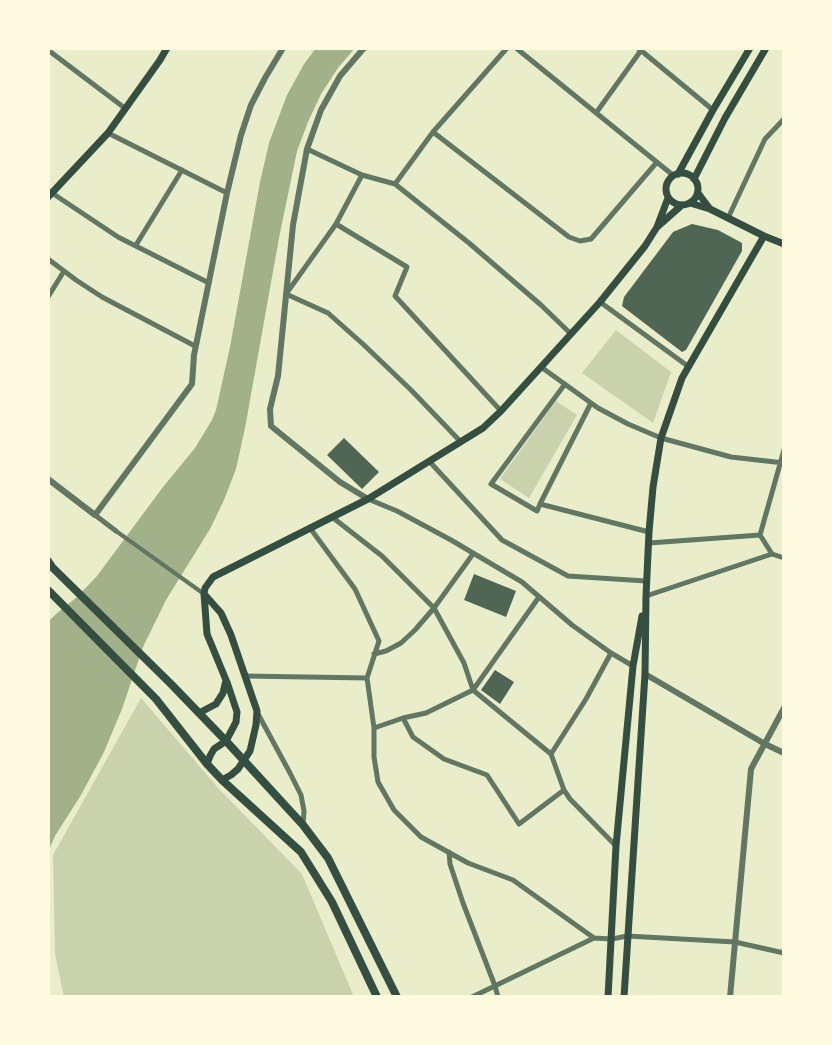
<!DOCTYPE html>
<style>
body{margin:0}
#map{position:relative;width:832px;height:1045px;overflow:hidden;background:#e9edc9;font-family:Commissioner,sans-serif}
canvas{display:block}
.frame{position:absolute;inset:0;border:50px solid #fefae0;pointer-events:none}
</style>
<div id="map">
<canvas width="832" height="1045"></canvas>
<div class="frame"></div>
</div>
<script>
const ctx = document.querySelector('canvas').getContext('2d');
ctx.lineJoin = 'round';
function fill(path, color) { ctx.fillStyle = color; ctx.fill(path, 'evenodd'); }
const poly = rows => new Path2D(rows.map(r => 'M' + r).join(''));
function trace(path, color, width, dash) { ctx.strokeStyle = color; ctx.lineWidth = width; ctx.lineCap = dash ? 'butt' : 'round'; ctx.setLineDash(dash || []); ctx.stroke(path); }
fill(poly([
 [616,330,671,372,653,423,582,373],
 [556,401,577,415,529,498,500,479],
 [141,698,219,789,302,874,354,997,64,997,55,954,53,855]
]), '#cad2ad');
fill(poly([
 [316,48,355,48,338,68,321,94,308,122,297,151,279,238,245,428,236,469,224,500,210,529,166,600,143,647,122,709,104,752,81,795,55,836,48,852,48,622,56,614,77,597,97,576,163,487,195,448,212,420,216,410,230,347,260,182,269,143,287,95,304,64]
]), '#a3b18a');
fill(poly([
 [692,224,718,230,742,243,742,251,686,350,682,352,622,306,624,297,673,232],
 [344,438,379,472,362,489,327,455],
 [474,574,516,591,506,617,464,600],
 [495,670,514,682,500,704,481,690]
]), '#4f6655');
trace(poly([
 [116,531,204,594]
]), '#617663', 4);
trace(poly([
 [516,48,674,176],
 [638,48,713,110],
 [48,50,126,109],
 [596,113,642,49],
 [433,132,569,237,580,241,591,239,657,162],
 [108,133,227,193],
 [307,149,362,175],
 [395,184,469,243,541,305,571,334],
 [52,193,118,237,209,283],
 [728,218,765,139,784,119],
 [336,224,407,267,395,296,501,411],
 [136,245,182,170],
 [48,259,76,280,102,297,195,346],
 [48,297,64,271],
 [600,302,689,367],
 [541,367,598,408,628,424,661,438,731,457,784,463],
 [591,403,540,504,649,532],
 [461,442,411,390,364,345,328,313,286,294,336,224,362,175,395,184,433,132,507,48],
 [784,450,760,535,772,554,784,558],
 [429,461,502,540,568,576,646,581],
 [368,499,397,511,451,540,522,582,572,625,611,653,633,666],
 [540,504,537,511,491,484,565,384],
 [95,515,116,531],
 [332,517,382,556,434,608,464,663,473,690,551,754,564,790,570,799,616,846],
 [310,528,355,589,379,641,367,678,374,728,374,757,378,782,394,810,421,837,468,863,513,880,594,938,612,939,627,936,735,942,784,953],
 [649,543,760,535],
 [646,596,772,554],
 [374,654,386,651,401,643,415,630,434,608,473,554],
 [245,676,367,678],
 [257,712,290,773,301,795,304,811,303,825],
 [403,718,413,737,444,759,487,775,519,824,564,790],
 [374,728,403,718,426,713,473,690,539,597],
 [551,754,586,699,611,653],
 [449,852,450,864,463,903,495,986,498,997],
 [472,997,594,938]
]), '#617663', 5);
trace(poly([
 [364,48,340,76,321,110,307,149,293,225,278,376,270,409,271,426,340,482,368,499],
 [48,479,95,515,192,384,194,355,227,193,241,135,251,105,265,78,283,48],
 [645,674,765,744,784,753],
 [730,997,751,769,784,708]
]), '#617663', 6);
trace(poly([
 '666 189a16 16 0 1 1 32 0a16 16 0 1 1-32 0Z',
 [678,174,713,110,750,48],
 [694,179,725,118,766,48],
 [48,197,108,133,160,60,167,48],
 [668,198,657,227,682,205],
 [690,203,710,209,698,193],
 [710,209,764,236,784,244],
 [205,595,221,613,231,635,257,711,256,725,250,751,238,769,231,775,222,780],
 [199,713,216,704,223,693,226,680,207,634,204,594,205,588,213,577,368,499,483,428,501,411,600,302,645,246,657,227],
 [207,764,210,756,214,749,226,741,236,722,237,712,227,682],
 [608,997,616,846,633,666,642,616],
 [624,997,645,674,646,596,649,532,653,487,661,438,682,378,764,236]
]), '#344e41', 7);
trace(poly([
 [48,561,52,567,171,684,226,741,303,825,328,858,397,997],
 [48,590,156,699,207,764,222,780,301,852,332,902,377,997]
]), '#344e41', 8);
</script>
